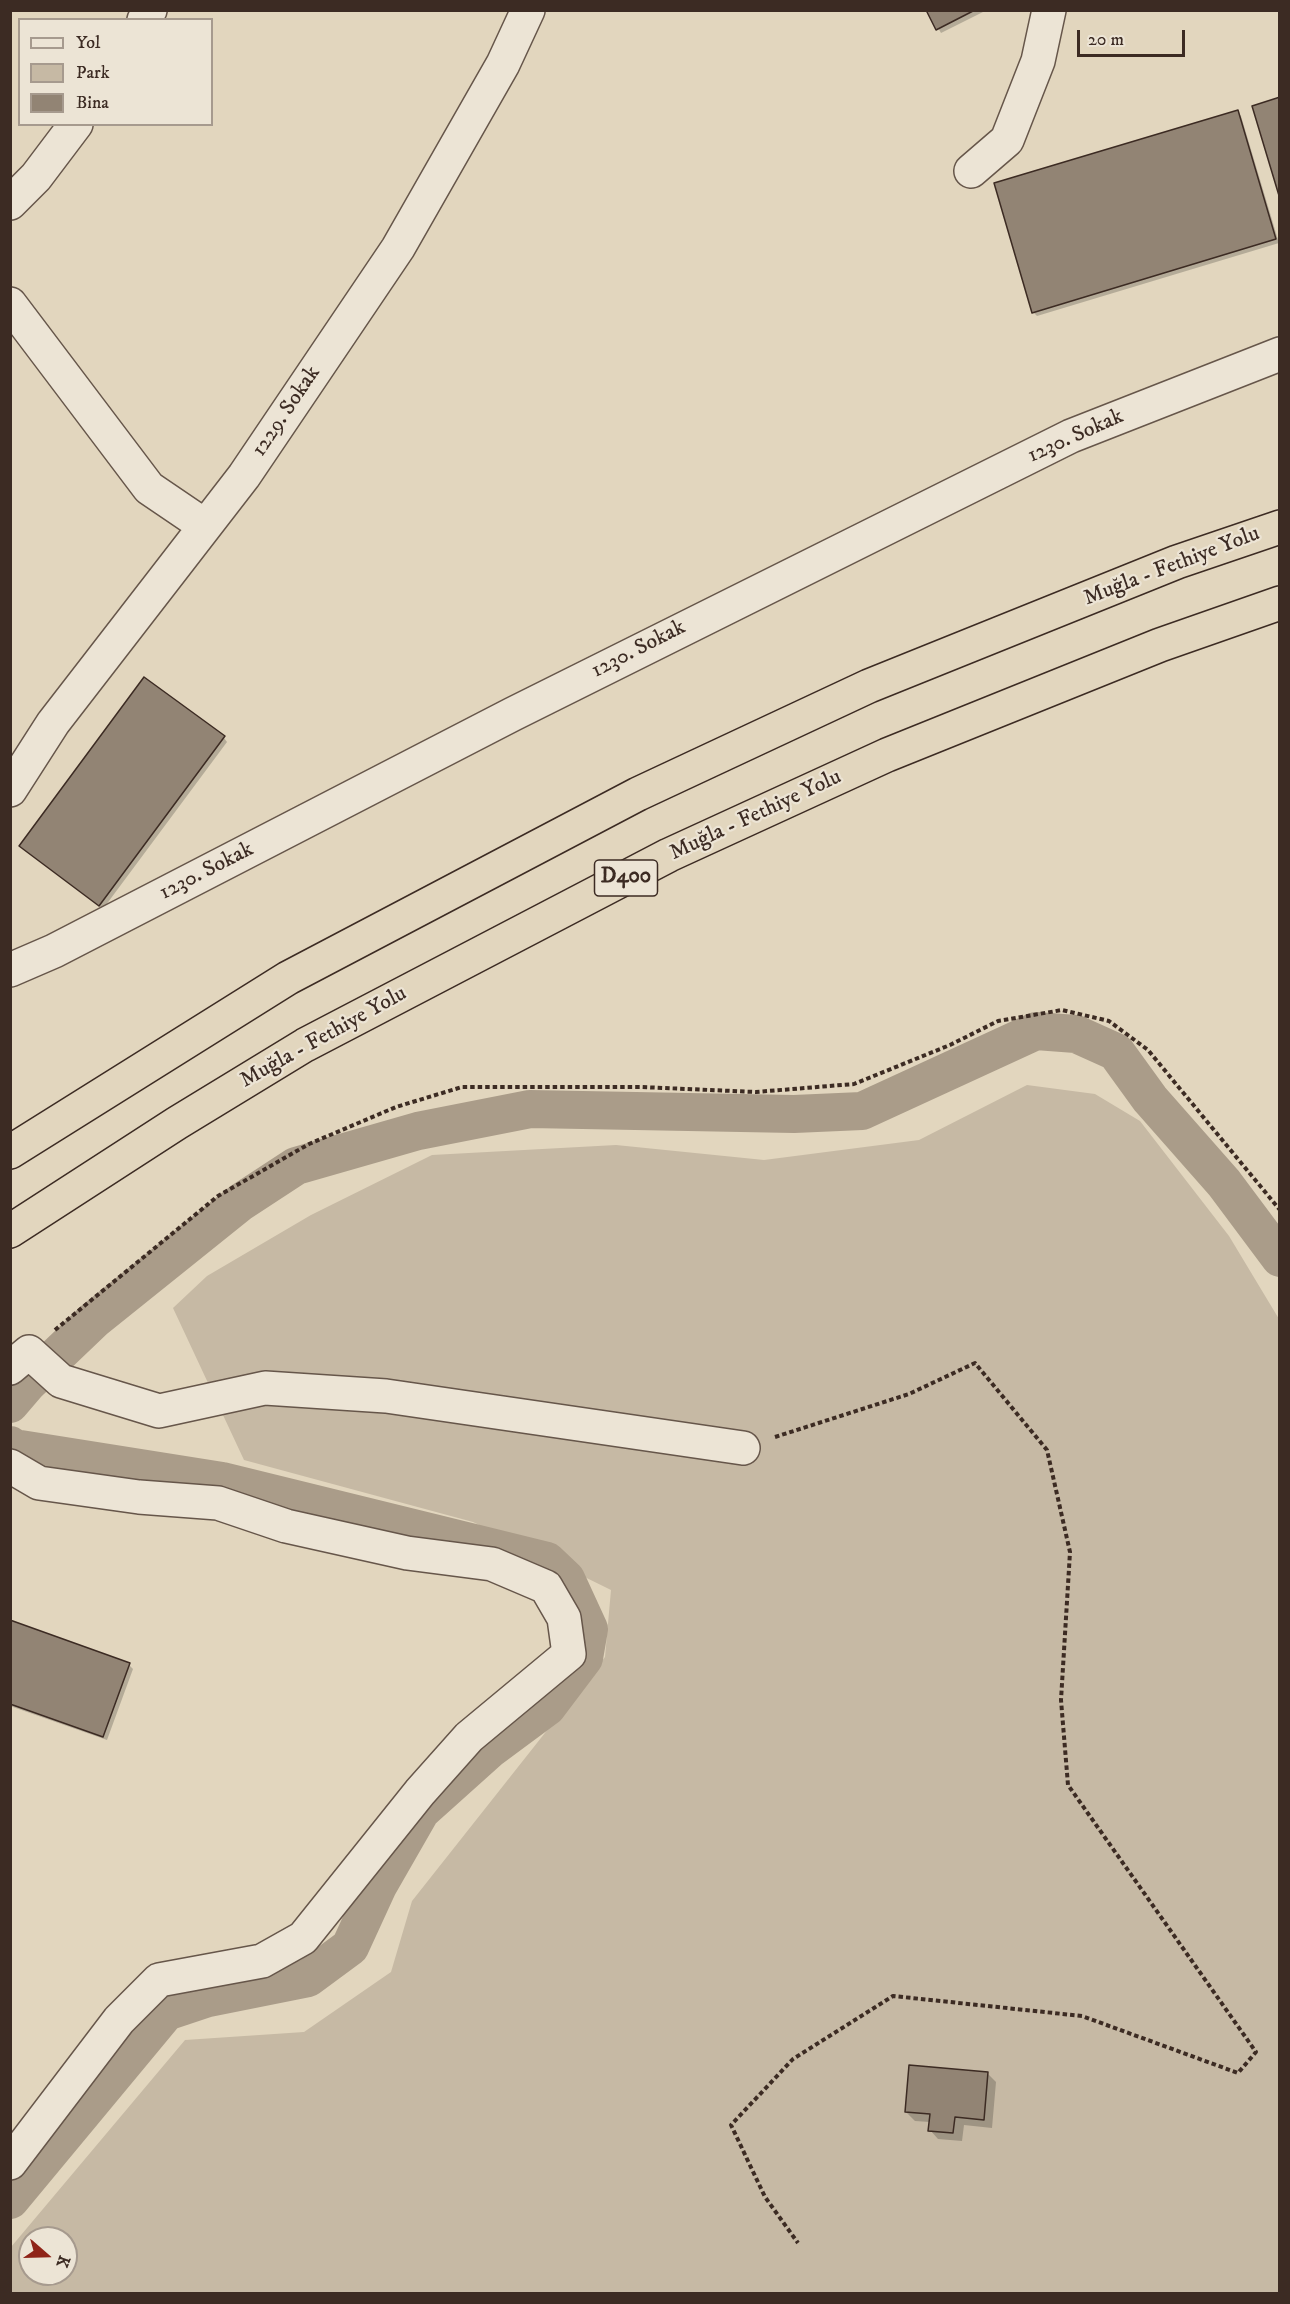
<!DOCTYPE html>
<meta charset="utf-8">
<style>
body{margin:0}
#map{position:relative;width:1290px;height:2304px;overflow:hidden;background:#e2d6be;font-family:"IM FELL DW Pica",serif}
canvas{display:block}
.frame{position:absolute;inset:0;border:12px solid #3c2b23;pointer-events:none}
.legend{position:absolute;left:18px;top:18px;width:195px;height:108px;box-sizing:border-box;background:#ece4d5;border:2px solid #a69a8e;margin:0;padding:8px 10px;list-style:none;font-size:18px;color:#3c2b23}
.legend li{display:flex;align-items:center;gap:12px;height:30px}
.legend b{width:30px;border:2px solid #a69a8e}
.north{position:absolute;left:18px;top:2226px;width:60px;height:60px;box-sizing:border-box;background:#ece4d5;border:2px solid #a69a8e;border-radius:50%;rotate:110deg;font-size:16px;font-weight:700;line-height:24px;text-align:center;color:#3c2b23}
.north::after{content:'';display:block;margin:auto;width:21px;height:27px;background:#8f2418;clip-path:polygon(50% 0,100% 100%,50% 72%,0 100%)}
.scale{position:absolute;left:1077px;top:30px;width:108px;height:27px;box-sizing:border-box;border:3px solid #3c2b23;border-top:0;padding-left:8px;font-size:18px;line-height:21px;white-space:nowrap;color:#3c2b23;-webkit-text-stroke:4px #ece4d5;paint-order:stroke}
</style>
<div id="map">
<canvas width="1290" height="2304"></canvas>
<div class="frame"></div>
<ul class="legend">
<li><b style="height:8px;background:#ece4d5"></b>Yol</li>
<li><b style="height:16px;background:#c6b9a4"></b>Park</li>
<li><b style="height:16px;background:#928474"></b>Bina</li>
</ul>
<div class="north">K</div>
<div class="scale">20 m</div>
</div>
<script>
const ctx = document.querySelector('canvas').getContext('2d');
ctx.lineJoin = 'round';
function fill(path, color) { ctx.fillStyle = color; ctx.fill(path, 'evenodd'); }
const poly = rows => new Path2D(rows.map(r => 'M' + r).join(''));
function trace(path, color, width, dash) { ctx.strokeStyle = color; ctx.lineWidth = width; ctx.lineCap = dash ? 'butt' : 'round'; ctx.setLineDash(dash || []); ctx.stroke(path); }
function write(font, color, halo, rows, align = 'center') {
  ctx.font = font + ' "IM FELL DW Pica",serif'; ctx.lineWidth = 4.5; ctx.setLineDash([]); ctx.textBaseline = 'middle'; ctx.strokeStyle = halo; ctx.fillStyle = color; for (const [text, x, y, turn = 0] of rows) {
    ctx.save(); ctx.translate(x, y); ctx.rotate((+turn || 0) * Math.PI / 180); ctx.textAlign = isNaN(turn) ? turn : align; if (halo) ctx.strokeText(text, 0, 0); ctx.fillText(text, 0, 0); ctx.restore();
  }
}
fill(poly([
 [1027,1085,1095,1094,1140,1121,1229,1236,1279,1319,1279,2293,11,2294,11,2247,185,2040,304,2032,391,1972,412,1901,605,1657,611,1590,473,1522,244,1460,173,1308,207,1276,311,1215,432,1155,616,1145,764,1160,919,1140],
 [30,2238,66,2238,66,2274,30,2274]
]), '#c6b9a4');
fill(poly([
 [928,10,987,10,941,33],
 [1237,112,1241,116,1279,243,1037,316,1033,312],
 [224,738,227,742,103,909,24,850],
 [10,1622,129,1665,133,1669,107,1740,10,1706],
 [988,2074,996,2082,992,2128,964,2125,962,2141,938,2139,930,2130,930,2122,915,2121,906,2112]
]), '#0003');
trace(poly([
 [10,1404,28,1383,94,1320,241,1202,296,1166,418,1131,530,1109,794,1114,862,1111,1036,1031,1076,1034,1116,1052,1150,1099,1224,1183,1280,1258],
 [10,1445,14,1448,222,1481,547,1561,566,1579,589,1629,584,1658,547,1707,489,1750,421,1811,378,1886,350,1947,308,1978,208,1998,166,2012,10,2200]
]), '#aa9c89', 38);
const building = poly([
 [926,10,975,10,936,30,926,10],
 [1280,97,1280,199,1252,106,1280,97],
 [1238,110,1276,239,1032,313,994,183,1238,110],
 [144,677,225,736,99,906,19,846,144,677],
 [10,1620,130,1663,103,1737,10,1704,10,1620],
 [909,2065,988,2072,984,2120,955,2117,953,2133,928,2131,930,2114,905,2112,909,2065]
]);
fill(building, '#928474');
trace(building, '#3c2b23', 1.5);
const minor = poly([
 [144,20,150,10],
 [971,171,1007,140,1038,61,1049,10],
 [10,203,36,177,76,124],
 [10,304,149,488,205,526],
 [10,790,53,723,244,476,398,248,503,64,528,10],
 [10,970,54,951,513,714,1071,436,1280,354],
 [10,1368,29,1352,61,1381,159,1411,265,1388,386,1396,743,1448],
 [10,1466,39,1483,139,1497,218,1503,286,1526,407,1553,492,1564,546,1587,564,1618,569,1654,469,1737,420,1792,303,1938,262,1961,159,1980,119,2020,10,2163]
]);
const trunk = poly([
 [10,1152,288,978,638,794,869,686,1177,562,1280,527],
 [10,1231,177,1123,305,1045,669,855,887,755,1160,645,1280,603]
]);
trace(minor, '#66564a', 36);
trace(trunk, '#3c2b23', 36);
trace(poly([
 [55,1330,218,1196,309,1144,396,1107,462,1087,641,1087,756,1092,854,1084,950,1045,998,1021,1062,1010,1109,1021,1148,1050,1280,1210],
 [775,1437,909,1394,975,1363,1047,1450,1070,1552,1061,1700,1068,1785,1256,2052,1238,2073,1082,2016,893,1996,793,2059,731,2125,765,2197,798,2243]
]), '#3c2b23', 4, [4.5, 3]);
trace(minor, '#ece4d5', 33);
trace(trunk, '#e2d6be', 33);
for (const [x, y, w] of [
 [626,878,63]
]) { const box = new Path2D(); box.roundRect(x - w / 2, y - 18, w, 36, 4.5); ctx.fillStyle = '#ece4d5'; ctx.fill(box); trace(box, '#3c2b23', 1.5); }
write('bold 21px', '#3c2b23', null, [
 ["D400",626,878]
]);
write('22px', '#3c2b23', '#ece4d5', [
 ["1229. Sokak",287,412,-56],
 ["1230. Sokak",1076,437,-24],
 ["Muğla - Fethiye Yolu",1172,567,-21],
 ["1230. Sokak",639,650,-27],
 ["Muğla - Fethiye Yolu",756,816,-25],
 ["1230. Sokak",207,872,-27],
 ["Muğla - Fethiye Yolu",324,1038,-29]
]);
</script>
